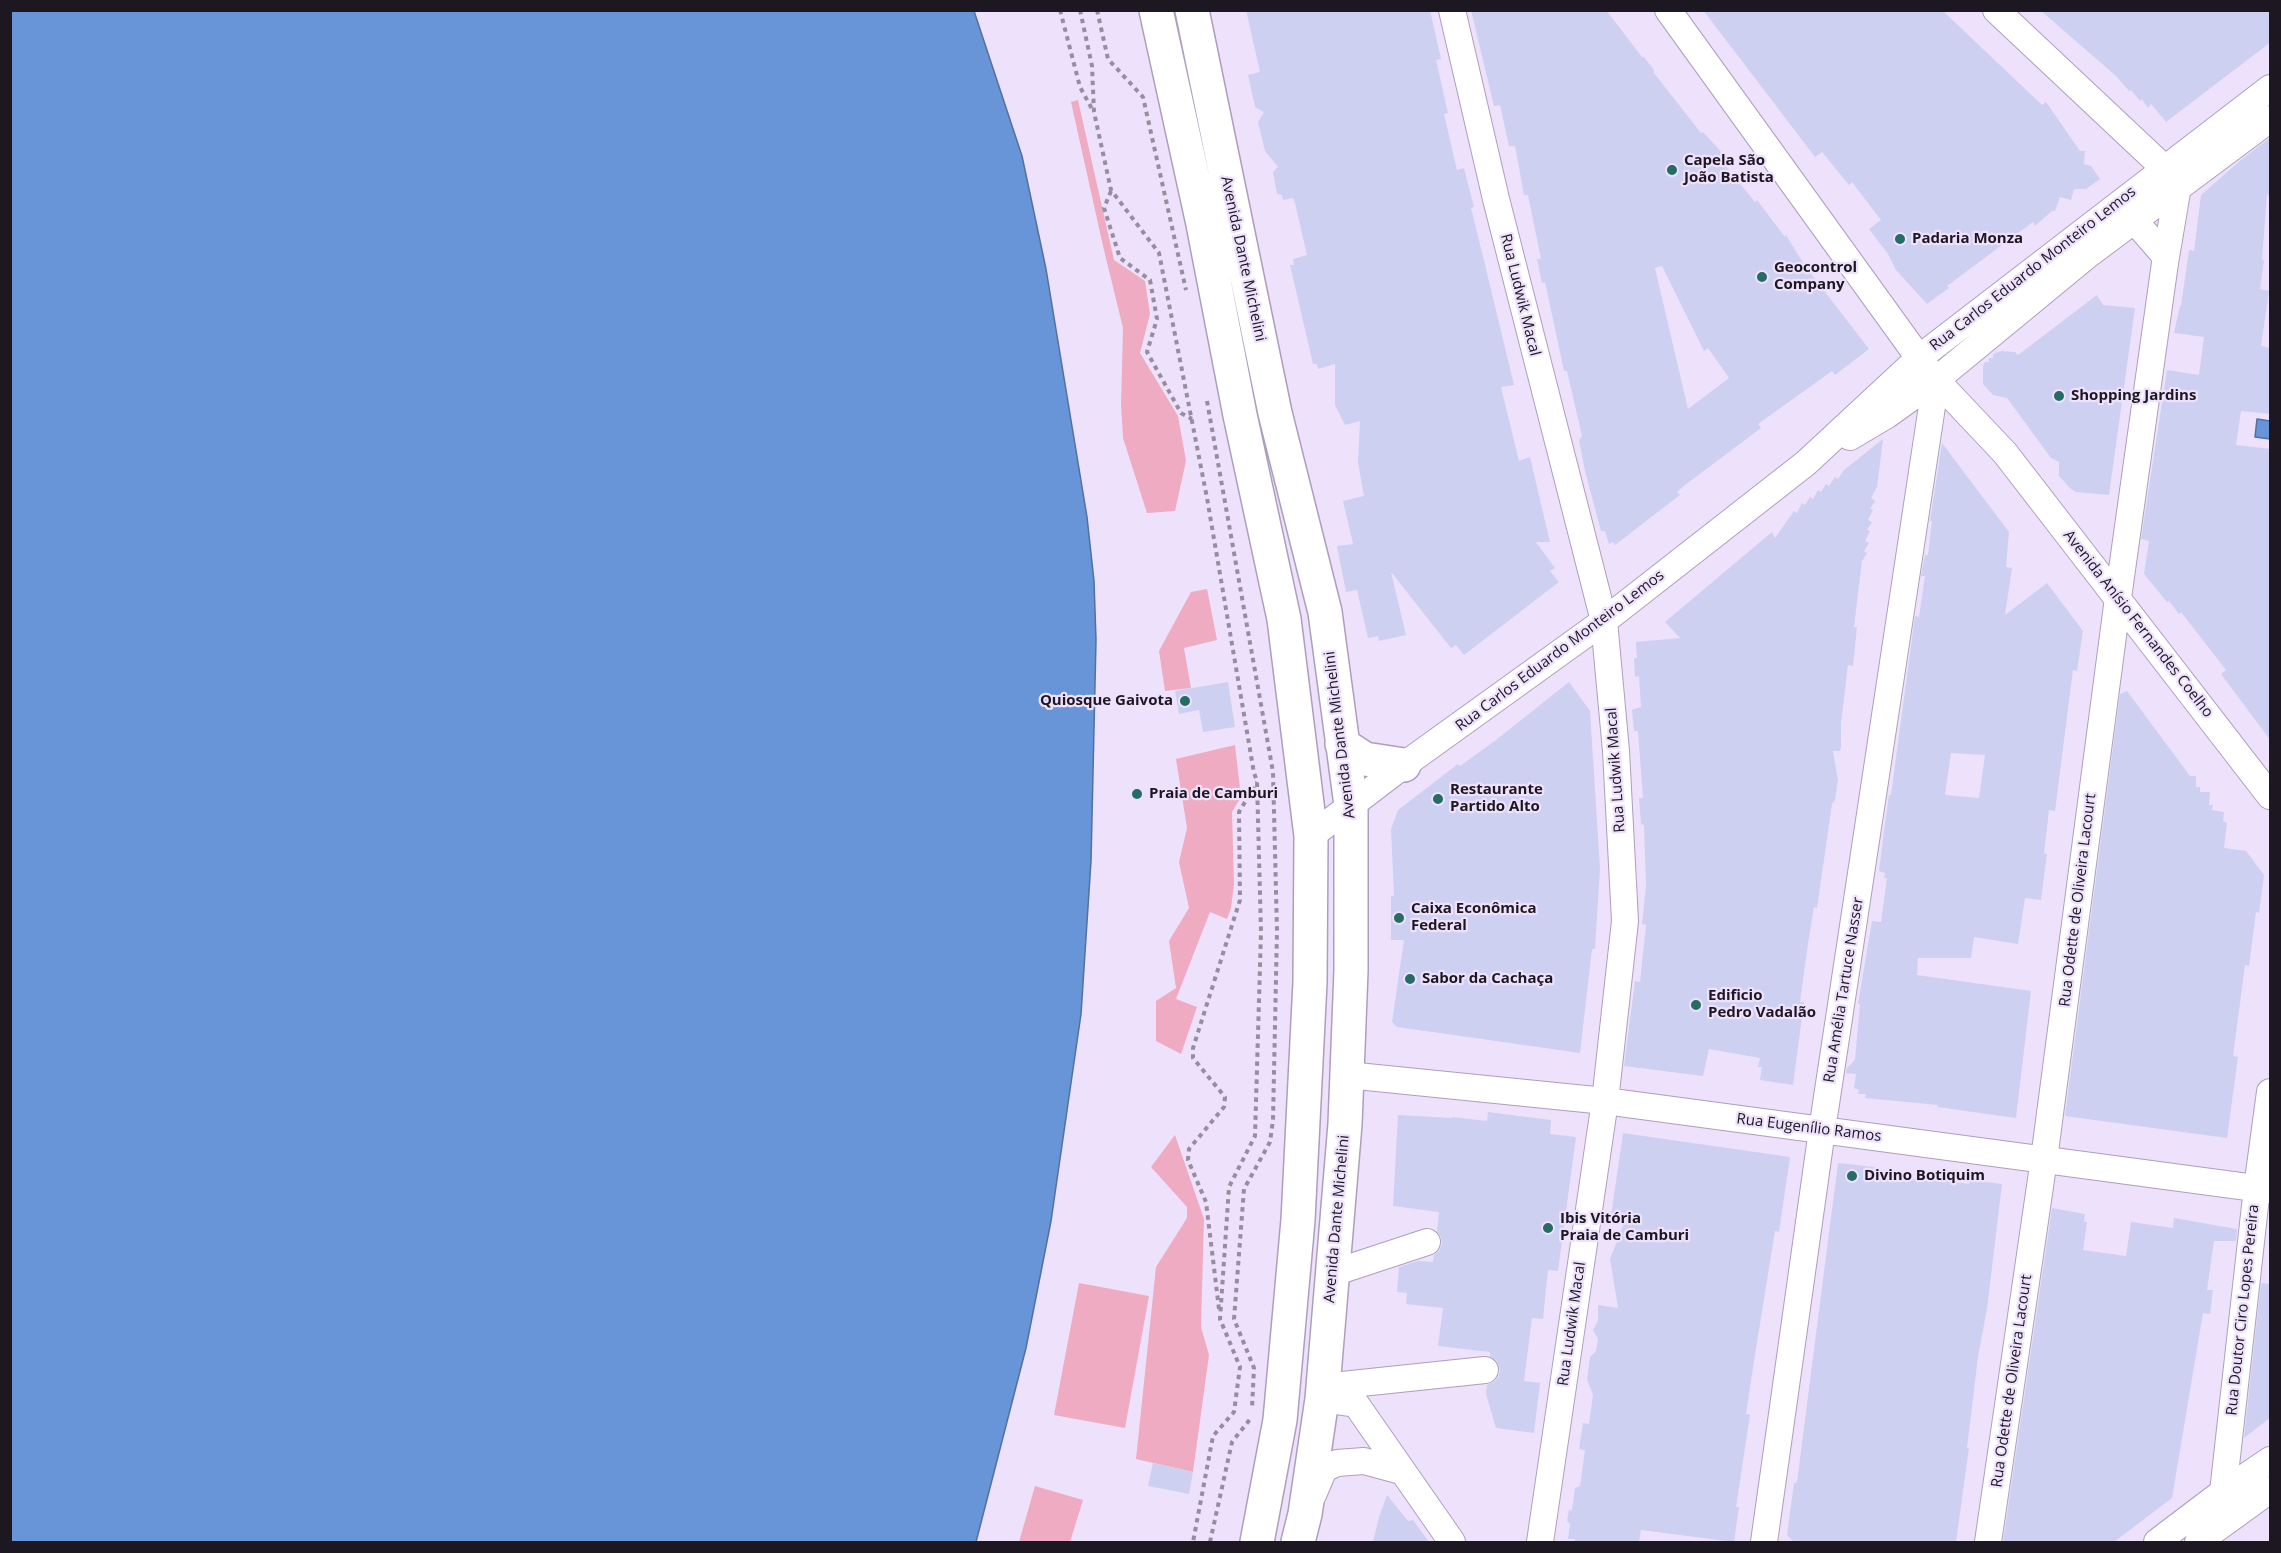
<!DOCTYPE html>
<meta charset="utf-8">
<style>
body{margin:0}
#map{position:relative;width:2281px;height:1553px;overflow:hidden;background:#eee1fb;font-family:"Open Sans",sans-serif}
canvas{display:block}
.frame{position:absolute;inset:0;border:12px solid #1d1722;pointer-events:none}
</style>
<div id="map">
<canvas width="2281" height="1553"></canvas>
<div class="frame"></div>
</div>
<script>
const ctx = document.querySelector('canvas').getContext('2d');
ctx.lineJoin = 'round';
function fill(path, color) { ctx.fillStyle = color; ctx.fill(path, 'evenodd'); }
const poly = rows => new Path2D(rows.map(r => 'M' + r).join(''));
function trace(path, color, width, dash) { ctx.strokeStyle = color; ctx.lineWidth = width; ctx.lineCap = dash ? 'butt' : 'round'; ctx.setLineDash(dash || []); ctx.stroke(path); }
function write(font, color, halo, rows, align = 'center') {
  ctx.font = font + ' "Open Sans",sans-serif'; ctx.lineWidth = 4.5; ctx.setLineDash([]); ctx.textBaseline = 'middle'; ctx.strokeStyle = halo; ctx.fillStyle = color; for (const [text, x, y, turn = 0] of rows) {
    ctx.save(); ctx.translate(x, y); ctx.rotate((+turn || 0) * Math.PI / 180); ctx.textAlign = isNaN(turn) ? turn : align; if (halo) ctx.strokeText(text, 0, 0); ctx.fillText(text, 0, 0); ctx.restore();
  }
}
fill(poly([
 [1078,100,1114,260,1145,281,1150,314,1140,353,1178,416,1186,461,1175,511,1147,513,1123,438,1121,404,1123,328,1103,246,1071,102],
 [1207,589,1217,640,1184,648,1191,688,1165,691,1159,651,1191,592],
 [1235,745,1241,797,1232,812,1234,884,1231,908,1227,919,1210,912,1176,999,1197,1007,1181,1054,1156,1041,1156,1001,1176,988,1169,941,1189,908,1179,862,1187,828,1176,759],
 [1175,1135,1204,1219,1201,1327,1209,1355,1193,1472,1136,1459,1156,1267,1187,1218,1187,1207,1151,1167],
 [1079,1283,1149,1296,1125,1428,1054,1415],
 [1035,1486,1083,1500,1070,1542,1019,1542]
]), '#efabc2');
const water = poly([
 [11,10,974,11,1022,156,1046,269,1087,517,1094,581,1096,640,1091,861,1081,1014,1051,1221,1026,1348,976,1542,11,1542,11,10],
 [2257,419,2270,421,2270,439,2255,437,2257,419]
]);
fill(water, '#6895d8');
trace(water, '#526fa1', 1.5);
fill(poly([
 [1246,10,1430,10,1441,59,1436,60,1448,113,1444,114,1457,170,1464,168,1474,207,1471,208,1479,240,1514,385,1501,387,1519,461,1530,457,1550,542,1536,542,1555,568,1550,571,1559,582,1464,655,1456,645,1451,648,1391,572,1406,635,1379,641,1378,636,1368,638,1357,590,1346,592,1337,546,1353,544,1343,501,1364,496,1358,462,1360,421,1345,425,1335,405,1335,364,1318,369,1317,364,1313,364,1290,265,1294,265,1293,259,1307,255,1295,203,1293,198,1283,200,1282,195,1277,194,1273,172,1278,167,1265,151,1258,122,1264,112,1255,107,1248,75,1260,72],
 [1471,10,1606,10,1642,57,1644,57,1654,70,1654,73,1701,133,1703,132,1724,155,1719,158,1755,202,1757,200,1785,237,1786,235,1805,266,1869,349,1835,375,1832,371,1758,424,1761,428,1685,485,1677,492,1680,495,1615,545,1613,542,1609,544,1605,531,1601,531,1585,471,1579,440,1582,436,1567,371,1564,371,1545,282,1542,283,1537,259,1541,259,1528,195,1524,195,1515,146,1509,146,1500,105,1494,106],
 [1662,266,1704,351,1708,348,1729,378,1688,409,1655,268],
 [1703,10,1942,10,2042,105,2046,102,2080,151,2085,151,2084,164,2091,166,2100,179,2086,189,2074,189,2071,200,2060,197,2055,211,2052,211,2035,226,2033,222,1947,286,1949,288,1927,304,1896,270,1888,254,1869,229,1881,220,1852,182,1849,185,1822,152,1815,157],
 [2040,10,2271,10,2271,42,2166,122,2151,104,2148,108,2142,99,2140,101,2131,90,2129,91,2116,76],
 [2271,137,2271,199,2267,194,2262,260,2264,260,2260,289,2269,291,2261,346,2271,348,2271,414,2241,411,2236,445,2271,449,2271,741,2221,674,2226,670,2181,612,2179,614,2169,601,2167,602,2144,574,2149,541,2141,539,2167,370,2199,375,2204,337,2174,333,2180,306,2181,306,2189,250,2194,251,2201,195,2241,160],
 [2097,295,2103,305,2135,308,2109,495,2076,492,2071,489,2059,476,2059,462,2051,458,2007,398,1993,395,1983,384,1983,366,1985,362,1989,362,1989,358,1993,358,1993,354,2001,351,2015,352,2018,355],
 [1883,439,1877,487,1871,498,1875,501,1870,509,1873,510,1868,520,1872,522,1867,530,1870,531,1865,541,1869,543,1864,551,1867,553,1862,561,1854,627,1857,627,1853,666,1848,665,1841,723,1841,747,1840,751,1833,751,1838,780,1835,800,1832,804,1817,908,1814,907,1808,944,1800,1002,1804,1002,1793,1085,1760,1080,1762,1067,1758,1067,1760,1058,1709,1049,1703,1076,1624,1066,1635,981,1640,982,1646,925,1642,924,1646,885,1644,825,1641,824,1639,798,1643,798,1638,731,1634,731,1632,710,1641,707,1639,676,1635,677,1634,658,1637,658,1636,642,1680,638,1665,622,1772,532,1775,538,1794,511,1797,513,1802,503,1805,505,1810,497,1813,499,1818,490,1821,492,1826,484,1829,486,1835,477,1838,479,1844,470],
 [1942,443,2009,532,2006,567,2012,568,2005,615,2047,583,2083,631,2077,671,2073,670,2055,811,2049,810,2044,854,2047,854,2041,900,2025,898,2018,944,1974,937,1971,958,1918,958,1917,975,2031,991,2016,1118,1937,1107,1938,1105,1865,1098,1866,1094,1858,1094,1859,1090,1854,1088,1856,1074,1846,1073,1847,1068,1855,1060,1860,1004,1858,1004,1872,921,1881,922,1887,878,1884,878,1885,873,1879,871,1884,831,1889,795,1891,795,1915,616,1919,617,1925,576,1921,576,1925,555,1928,555,1932,521,1930,521],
 [1951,753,1985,755,1979,798,1945,795],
 [1228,682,1235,727,1203,732,1199,710,1179,714,1175,691],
 [1569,682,1590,711,1600,869,1595,949,1592,949,1580,1053,1397,1027,1392,1022,1404,940,1391,940,1391,896,1394,896,1391,829,1398,810,1458,764,1460,766,1496,740],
 [2127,691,2190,776,2196,776,2196,787,2200,787,2200,792,2210,792,2209,805,2213,805,2212,810,2224,812,2223,821,2227,823,2224,848,2246,851,2264,875,2259,913,2256,912,2249,966,2245,965,2233,1056,2238,1057,2227,1138,2065,1116,2120,694],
 [1488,1112,1551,1120,1550,1134,1576,1137,1558,1271,1548,1270,1543,1319,1532,1318,1524,1381,1540,1383,1534,1433,1496,1428,1486,1394,1487,1385,1494,1382,1499,1376,1500,1369,1497,1361,1490,1356,1490,1352,1438,1346,1443,1308,1406,1304,1407,1293,1397,1292,1399,1267,1418,1261,1433,1262,1434,1255,1439,1251,1442,1244,1441,1237,1437,1231,1439,1212,1393,1206,1398,1115,1452,1118,1452,1117,1487,1121],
 [1623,1133,1790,1157,1779,1232,1775,1231,1754,1361,1746,1414,1750,1415,1736,1507,1739,1507,1734,1542,1641,1530,1639,1542,1575,1542,1575,1539,1568,1539,1570,1524,1567,1521,1569,1510,1572,1510,1575,1488,1580,1486,1585,1450,1579,1449,1583,1423,1589,1424,1593,1395,1587,1379,1590,1357,1596,1351,1598,1339,1593,1330,1598,1321,1598,1305,1618,1308,1610,1259,1626,1218,1611,1216],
 [1838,1163,1874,1167,1873,1174,1926,1181,1926,1178,1969,1184,1969,1180,2002,1184,1987,1309,1978,1357,1967,1448,1969,1448,1956,1542,1794,1542,1787,1535,1794,1483,1797,1482],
 [2052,1208,2085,1214,2084,1222,2087,1222,2083,1250,2126,1256,2131,1222,2173,1228,2174,1218,2237,1229,2236,1241,2214,1241,2207,1290,2213,1290,2210,1314,2203,1313,2172,1498,2114,1542,2003,1542],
 [2261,1283,2271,1284,2271,1417,2244,1438],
 [1153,1463,1193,1472,1189,1494,1148,1486],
 [1387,1495,1408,1521,1413,1520,1429,1542,1373,1542,1379,1517]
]), '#ced0f1');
const minor = poly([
 [1452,10,1496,199,1604,621,1616,751,1625,921,1605,1101,1540,1542],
 [1668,10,1919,358,1936,380,2005,453,2270,796],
 [1996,10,2164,168,2174,181],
 [2134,220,2166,257],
 [1850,437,1887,415,1936,380,2089,254,2270,119],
 [1311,836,1404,765,1604,621,1806,463,1919,358,2270,88],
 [1347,1075,1605,1101,2270,1190],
 [1333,1273,1427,1242],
 [1323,1387,1485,1370],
 [1322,1399,1356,1404,1452,1542],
 [2223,1492,2257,1188,2270,1092],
 [1313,1495,1324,1469,1337,1463,1364,1461,1401,1471],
 [1764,1542,1822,1130,1936,380],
 [1988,1542,2044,1159,2118,598,2165,263,2178,186],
 [2157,1542,2223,1492,2270,1460],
 [2198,1542,2270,1490]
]);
const major = poly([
 [1156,10,1203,224,1240,415,1284,619,1311,836,1310,982,1298,1220,1280,1420,1257,1542],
 [1192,10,1275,413,1325,612,1351,805,1351,971,1345,1124,1322,1399,1305,1514,1298,1542],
 [1342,744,1365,759,1404,765]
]);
trace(minor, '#ae9ebd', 28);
trace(major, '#ae9ebd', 36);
trace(poly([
 [1060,10,1080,87,1092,109],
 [1080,10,1092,66,1094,112,1111,190,1159,253,1207,498,1254,773,1257,781,1261,932,1255,1136,1229,1187,1220,1319,1240,1367,1234,1412,1213,1436,1193,1542],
 [1097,10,1108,59,1143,97,1186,290],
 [1111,191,1104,208,1120,258,1150,280,1157,319,1147,352,1181,413,1192,419],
 [1207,401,1273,772,1277,931,1273,1120,1270,1142,1244,1189,1234,1319,1254,1368,1252,1408],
 [1219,1309,1206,1202,1188,1160,1189,1149,1224,1107,1225,1097,1193,1058,1193,1048,1240,900,1239,812,1257,782],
 [1210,1542,1232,1442,1251,1418]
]), '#978ca0', 4, [4.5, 4.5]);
trace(minor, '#fff', 26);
trace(major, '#fff', 33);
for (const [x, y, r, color] of [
 [1672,170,6,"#246c64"],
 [1900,239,6,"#246c64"],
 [1762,277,6,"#246c64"],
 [2059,396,6,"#246c64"],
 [1185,701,6,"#246c64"],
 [1137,794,6,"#246c64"],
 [1438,799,6,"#246c64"],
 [1399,918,6,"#246c64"],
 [1410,979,6,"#246c64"],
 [1696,1005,6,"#246c64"],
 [1852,1176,6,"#246c64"],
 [1548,1228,6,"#246c64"]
]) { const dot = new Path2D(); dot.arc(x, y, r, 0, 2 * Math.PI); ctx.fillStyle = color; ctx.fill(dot); trace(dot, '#eee1fb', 2); }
write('bold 15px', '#1d1722', '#eee1fb', [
 ["Capela São",1684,161],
 ["João Batista",1684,178],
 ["Padaria Monza",1912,239],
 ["Geocontrol",1774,268],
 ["Company",1774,285],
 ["Shopping Jardins",2071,396],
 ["Quiosque Gaivota",1173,701,"right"],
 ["Restaurante",1450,790],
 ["Partido Alto",1450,807],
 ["Praia de Camburi",1149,794],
 ["Caixa Econômica",1411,909],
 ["Federal",1411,926],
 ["Sabor da Cachaça",1422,979],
 ["Edificio",1708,996],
 ["Pedro Vadalão",1708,1013],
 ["Divino Botiquim",1864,1176],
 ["Ibis Vitória",1560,1219],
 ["Praia de Camburi",1560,1236]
], 'left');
write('15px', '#1d1722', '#eee1fb', [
 ["Avenida Dante Michelini",1243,259,78],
 ["Rua Carlos Eduardo Monteiro Lemos",2033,269,-38],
 ["Rua Ludwik Macal",1520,295,76],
 ["Avenida Anísio Fernandes Coelho",2138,624,52],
 ["Rua Carlos Eduardo Monteiro Lemos",1560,651,-37],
 ["Avenida Dante Michelini",1340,735,-97],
 ["Rua Ludwik Macal",1616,770,-94],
 ["Rua Odette de Oliveira Lacourt",2078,900,-83],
 ["Rua Amélia Tartuce Nasser",1844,990,-81],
 ["Rua Eugenílio Ramos",1809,1128,7],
 ["Avenida Dante Michelini",1337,1219,-85],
 ["Rua Doutor Ciro Lopes Pereira",2243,1310,-84],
 ["Rua Ludwik Macal",1572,1324,-82],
 ["Rua Odette de Oliveira Lacourt",2012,1381,-82]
]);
</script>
